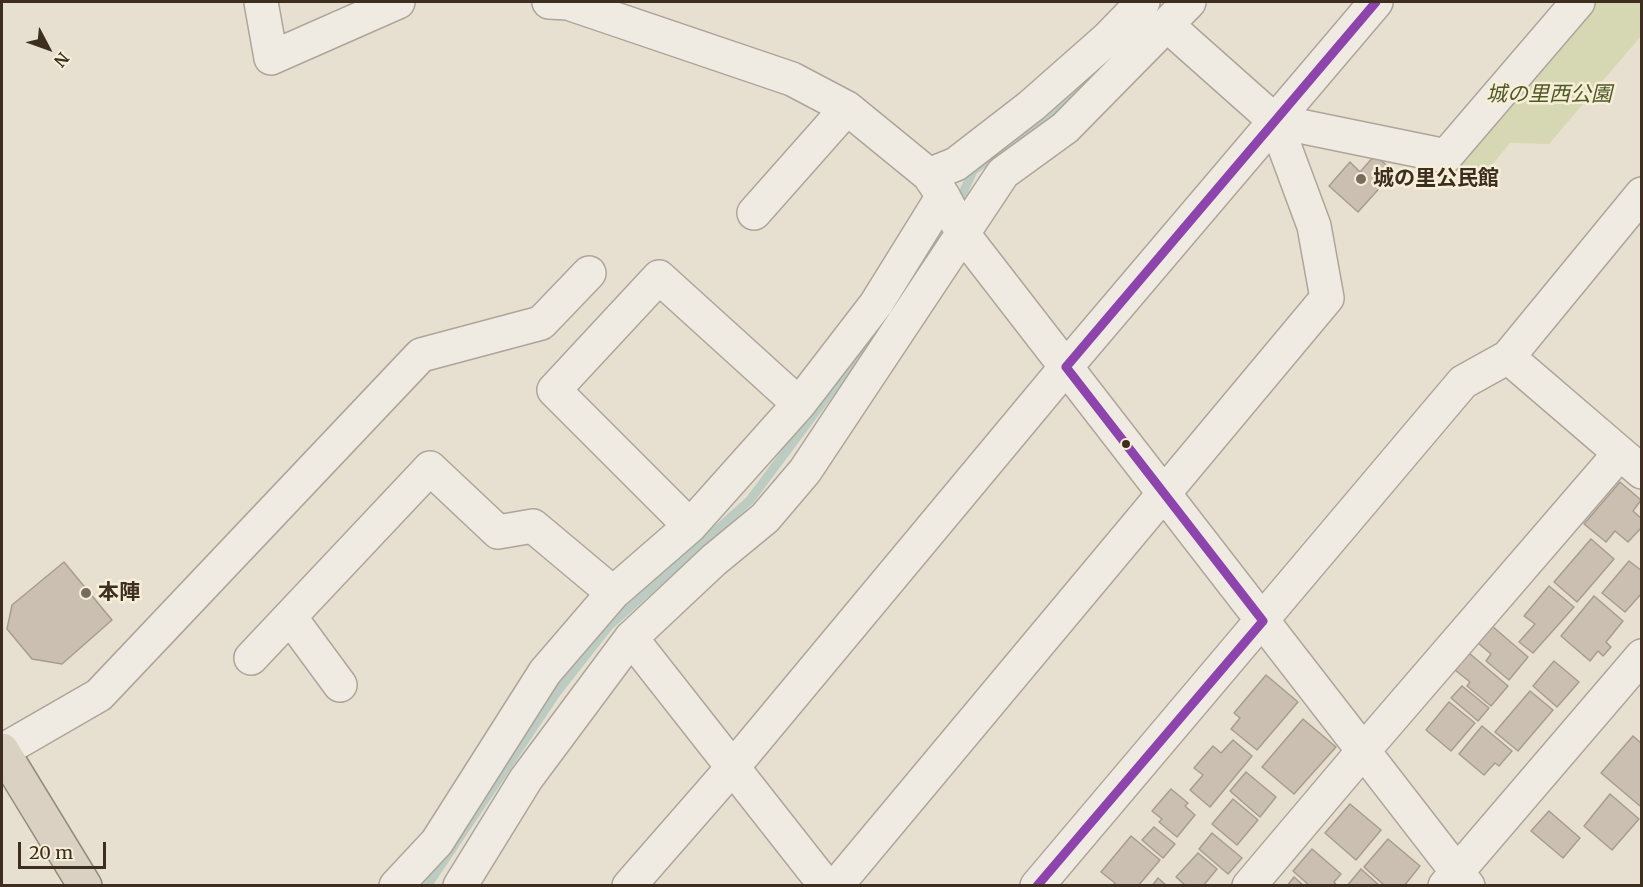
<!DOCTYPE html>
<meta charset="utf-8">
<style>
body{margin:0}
#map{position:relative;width:1643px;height:887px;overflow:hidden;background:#e7e0d1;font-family:Merriweather,serif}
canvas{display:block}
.frame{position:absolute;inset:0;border:3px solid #3d2e20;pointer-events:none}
.north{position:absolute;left:18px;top:18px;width:60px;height:60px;-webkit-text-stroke:4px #f7eed8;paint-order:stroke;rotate:131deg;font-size:16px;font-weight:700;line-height:24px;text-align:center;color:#3d2e20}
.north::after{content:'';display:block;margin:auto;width:21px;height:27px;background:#3d2e20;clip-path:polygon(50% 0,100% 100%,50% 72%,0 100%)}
.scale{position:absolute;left:18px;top:842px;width:88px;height:27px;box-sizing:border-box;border:3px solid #3d2e20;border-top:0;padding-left:8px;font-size:18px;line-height:21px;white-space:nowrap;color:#3d2e20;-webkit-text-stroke:4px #f7eed8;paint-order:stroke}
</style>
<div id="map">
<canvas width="1643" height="887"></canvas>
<div class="frame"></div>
<div class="north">N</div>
<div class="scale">20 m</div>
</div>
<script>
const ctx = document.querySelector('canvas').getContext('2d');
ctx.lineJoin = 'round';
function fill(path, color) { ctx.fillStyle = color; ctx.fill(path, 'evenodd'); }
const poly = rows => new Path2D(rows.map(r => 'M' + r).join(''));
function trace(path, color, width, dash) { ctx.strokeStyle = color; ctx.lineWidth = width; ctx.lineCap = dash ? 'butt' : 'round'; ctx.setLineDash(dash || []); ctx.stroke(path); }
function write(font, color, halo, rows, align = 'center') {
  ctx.font = font + ' Merriweather,"Noto Sans JP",serif'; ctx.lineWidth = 5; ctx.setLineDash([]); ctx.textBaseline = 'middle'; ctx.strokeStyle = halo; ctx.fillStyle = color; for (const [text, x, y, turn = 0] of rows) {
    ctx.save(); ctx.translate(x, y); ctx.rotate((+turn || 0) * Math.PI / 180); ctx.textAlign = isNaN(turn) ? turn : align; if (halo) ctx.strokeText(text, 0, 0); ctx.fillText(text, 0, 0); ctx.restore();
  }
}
fill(poly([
 [1589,2,1641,2,1641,36,1549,144,1510,143,1477,183,1452,162]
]), '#d6d7b3');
trace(poly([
 [957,206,973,171,1067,101,1113,56],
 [888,315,907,290],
 [427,886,557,692,609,626,750,500,873,335]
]), '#bcccc2', 9);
const building = poly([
 [1375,155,1394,172,1358,212,1329,186,1350,162,1360,172,1375,155],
 [1620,482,1641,500,1633,511,1642,519,1642,527,1628,542,1615,531,1606,542,1584,524,1620,482],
 [1591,539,1614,559,1577,602,1554,582,1591,539],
 [1629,561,1642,571,1642,593,1625,612,1602,593,1629,561],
 [64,562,112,620,62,664,32,659,7,629,12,605,64,562],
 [1549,586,1574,607,1533,653,1519,642,1535,624,1524,616,1549,586],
 [1594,596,1623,621,1606,642,1611,647,1603,656,1598,651,1590,661,1561,636,1594,596],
 [1492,626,1528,657,1509,680,1486,661,1491,654,1478,643,1492,626],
 [1469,653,1508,686,1491,706,1467,686,1470,682,1455,670,1469,653],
 [1554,661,1579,682,1557,707,1533,686,1554,661],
 [1266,675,1298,702,1257,750,1231,729,1240,718,1234,713,1266,675],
 [1462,686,1489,708,1478,721,1451,698,1462,686],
 [1530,691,1553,710,1518,751,1495,732,1530,691],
 [1449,702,1475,723,1451,751,1426,730,1449,702],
 [1303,719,1336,747,1294,794,1262,767,1303,719],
 [1482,726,1512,751,1499,766,1495,763,1484,775,1459,754,1482,726],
 [1633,736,1642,744,1642,804,1640,806,1601,773,1633,736],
 [1233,740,1252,756,1210,807,1190,790,1203,775,1194,768,1213,746,1221,753,1233,740],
 [1246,772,1276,797,1260,817,1230,791,1246,772],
 [1171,789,1188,803,1185,806,1195,815,1177,837,1159,822,1162,819,1152,811,1171,789],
 [1610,794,1639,819,1612,850,1584,826,1610,794],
 [1233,799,1258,820,1237,845,1212,824,1233,799],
 [1350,804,1381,830,1356,860,1325,833,1350,804],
 [1549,811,1580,838,1563,858,1531,831,1549,811],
 [1154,827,1175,844,1163,858,1142,840,1154,827],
 [1212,833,1242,858,1228,874,1199,849,1212,833],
 [1131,836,1160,860,1138,886,1113,886,1115,883,1101,872,1131,836],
 [1388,839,1420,866,1404,886,1385,886,1364,867,1388,839],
 [1312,849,1341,874,1334,882,1337,886,1310,886,1293,871,1312,849],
 [1198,853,1217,869,1203,886,1186,886,1176,877,1198,853],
 [1361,869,1380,886,1347,886,1361,869],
 [1294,877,1304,886,1287,886,1294,877],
 [1158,878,1167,886,1152,886,1158,878]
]);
fill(building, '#cbbfb2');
trace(building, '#a89c90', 1.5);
const minor = poly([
 [261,2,271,58,398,2],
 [549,2,568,3,792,79,847,108,929,175,943,196,963,234,1468,886],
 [1167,25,1275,121,1446,156,1578,2],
 [929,175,956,164,1031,106,1107,39,1143,2],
 [754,213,847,108],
 [1508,357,1642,472],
 [690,526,554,390,659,277,799,404],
 [290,617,340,685],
 [631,638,826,886],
 [251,658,430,468,498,532,533,526,613,593],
 [2,751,99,695,421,355,541,323,589,273],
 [396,886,437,842,545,672,613,593,690,526,799,404,876,304,943,196],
 [460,886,526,779,631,638,714,560,765,518,805,471,1003,173,1065,128,1189,2],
 [629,886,733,767,1066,367,1376,2],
 [836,886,1327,298,1314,226,1275,121],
 [1037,886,1463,382,1508,357,1642,194],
 [1249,886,1364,750,1620,453],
 [1445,886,1642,656]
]);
const highway = poly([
 [2,750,85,886]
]);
trace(minor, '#ada599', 36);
trace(highway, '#928b80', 36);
trace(minor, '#efebe3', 33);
trace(highway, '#dad1c2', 33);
trace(poly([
 [1037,886,1263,621,1066,367,1376,2]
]), '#8e44ad', 9);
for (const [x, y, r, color] of [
 [1361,179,6,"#786c5e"],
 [1126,444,5,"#3d2e20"],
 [86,593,6,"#786c5e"]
]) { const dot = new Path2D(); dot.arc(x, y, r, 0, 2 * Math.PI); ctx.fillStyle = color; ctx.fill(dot); trace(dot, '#f7eed8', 2); }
write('italic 21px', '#4d5a26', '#f7eed8', [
 ["城の里西公園",1549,95]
]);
write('bold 21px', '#3d2e20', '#f7eed8', [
 ["城の里公民館",1373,179],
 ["本陣",98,593]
], 'left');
</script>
